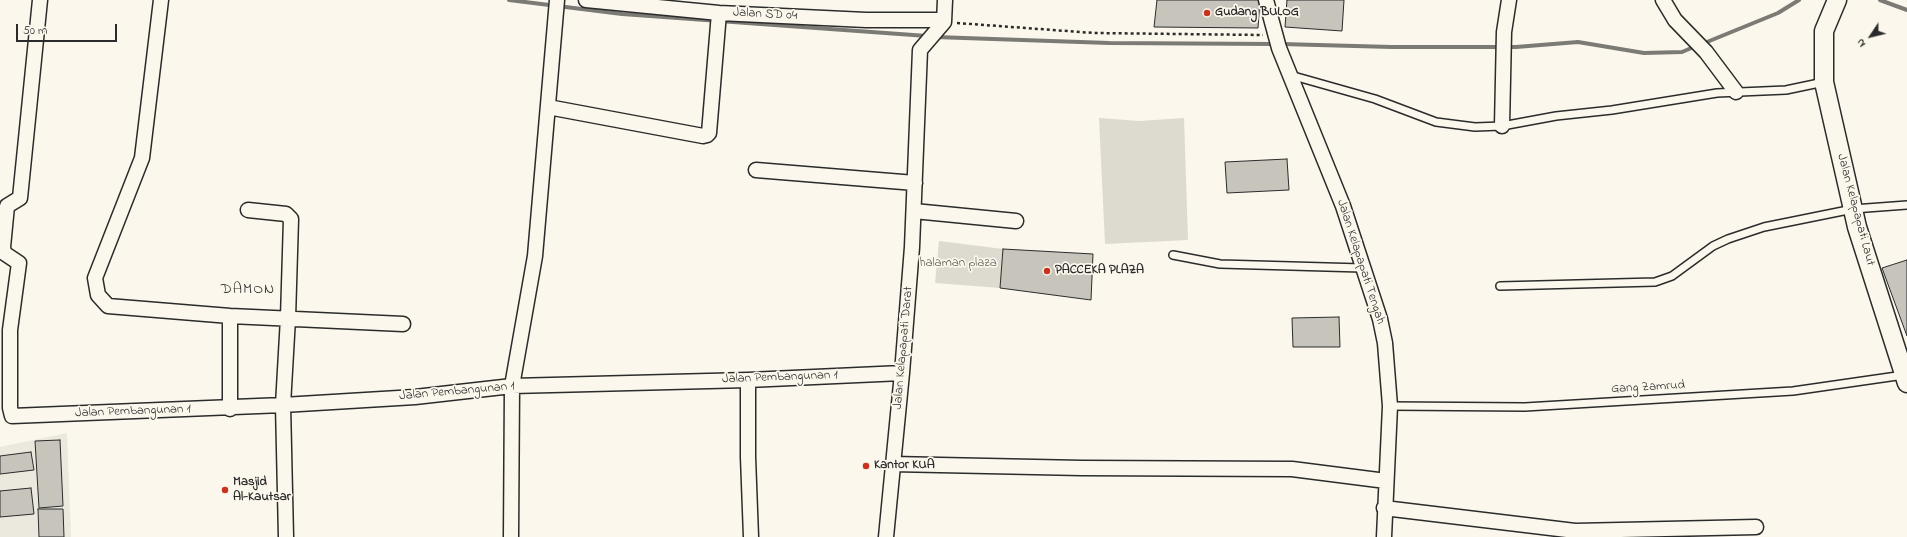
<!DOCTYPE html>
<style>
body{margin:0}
#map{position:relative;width:1907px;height:537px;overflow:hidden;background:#fbf7ec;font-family:"Indie Flower",sans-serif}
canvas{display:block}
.north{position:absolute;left:1851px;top:16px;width:40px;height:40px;-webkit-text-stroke:3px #fbf7ec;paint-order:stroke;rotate:235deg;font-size:11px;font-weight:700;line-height:16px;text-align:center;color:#2b2b2b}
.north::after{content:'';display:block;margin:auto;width:14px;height:18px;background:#2b2b2b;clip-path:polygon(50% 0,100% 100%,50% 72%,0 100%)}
.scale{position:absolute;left:16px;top:24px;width:101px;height:18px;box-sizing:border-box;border:2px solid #2b2b2b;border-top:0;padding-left:5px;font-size:12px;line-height:14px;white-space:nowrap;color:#2b2b2b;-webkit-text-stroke:3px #fbf7ec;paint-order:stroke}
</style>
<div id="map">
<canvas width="1907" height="537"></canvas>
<div class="north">N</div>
<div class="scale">50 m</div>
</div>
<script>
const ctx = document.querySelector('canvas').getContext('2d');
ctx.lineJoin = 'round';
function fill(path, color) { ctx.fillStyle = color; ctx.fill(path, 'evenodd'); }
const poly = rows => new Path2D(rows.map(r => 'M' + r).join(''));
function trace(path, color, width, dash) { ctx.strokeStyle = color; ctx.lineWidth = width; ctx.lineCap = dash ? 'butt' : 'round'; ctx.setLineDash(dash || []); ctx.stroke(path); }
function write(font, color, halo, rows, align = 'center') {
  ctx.font = font + ' "Indie Flower",sans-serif'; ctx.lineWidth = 3.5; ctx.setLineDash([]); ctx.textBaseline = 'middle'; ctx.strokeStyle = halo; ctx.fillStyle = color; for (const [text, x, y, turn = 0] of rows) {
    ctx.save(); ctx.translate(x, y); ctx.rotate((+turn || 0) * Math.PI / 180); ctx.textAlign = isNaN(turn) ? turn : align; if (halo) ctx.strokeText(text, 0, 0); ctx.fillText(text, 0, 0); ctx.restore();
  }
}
fill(poly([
 [67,433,71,537,0,537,0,447]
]), '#ebe8de');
fill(poly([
 [1099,118,1139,121,1184,118,1188,240,1105,244],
 [939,241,1003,249,1000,288,935,283]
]), '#dddad0');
trace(poly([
 [509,0,622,14,927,36],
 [1880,0,1907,10],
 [935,37,1109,43,1274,44],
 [1281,44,1392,47,1516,47,1578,42,1644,53,1682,52,1696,46],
 [1702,44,1778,13,1799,0]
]), '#7b7a75', 4);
const building = poly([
 [1157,0,1260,0,1258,28,1154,27,1157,0],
 [1287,0,1344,0,1342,31,1285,27,1287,0],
 [1287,159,1289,190,1227,193,1225,162,1287,159],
 [1003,249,1093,254,1091,300,1000,288,1003,249],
 [1907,260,1907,336,1882,268,1907,260],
 [1339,317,1340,347,1293,347,1292,318,1339,317],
 [60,440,63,506,39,508,35,441,60,440],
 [31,452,34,470,0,474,0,456,31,452],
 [31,488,34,514,0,517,0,491,31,488],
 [38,509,63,509,64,537,39,537,38,509]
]);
fill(building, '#c7c4bc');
trace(building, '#2b2b2b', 1);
const service = poly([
 [1290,75,1375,99,1436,122,1475,127,1502,126,1556,116,1612,110,1717,93,1786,90,1824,82],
 [1173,255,1220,264,1362,268],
 [1500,286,1655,282,1672,276,1713,246,1728,239,1764,227,1853,209,1907,205],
 [1390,406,1525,407,1793,391,1904,375]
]);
const minor = poly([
 [40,0,20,198,7,206,3,247,4,253,19,263,10,330,10,408,12,416,283,405,415,397,512,386,748,380,902,373],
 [161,0,142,158,95,278,98,295,108,306,230,316,403,324],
 [586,0,719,13,866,20,944,20],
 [1266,0,1279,48,1343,206,1380,319,1385,343,1390,406,1384,537],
 [1663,0,1675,20,1706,52,1736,92],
 [548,107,703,136,707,135,709,133,719,13],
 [1502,126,1504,32,1509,0],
 [756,170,915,183],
 [248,210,286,214,291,219,288,318,283,405,286,537],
 [914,211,1016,221],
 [748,380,748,457,751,537],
 [230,409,230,316],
 [892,464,1082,468,1292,469,1386,481],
 [1384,508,1575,531,1756,527],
 [511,537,512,386,535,256,557,0],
 [886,537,902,373,912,247,920,50,944,22,945,0]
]);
const tertiary = poly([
 [1837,0,1824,31,1824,82,1857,227,1907,383]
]);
trace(service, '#2b2b2b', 10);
trace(minor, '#2b2b2b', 17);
trace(tertiary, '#2b2b2b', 21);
trace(poly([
 [957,23,1094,33,1263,35]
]), '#2b2b2b', 2.5, [3, 3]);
trace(service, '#fbf7ec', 7);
trace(minor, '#fbf7ec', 14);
trace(tertiary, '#fbf7ec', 18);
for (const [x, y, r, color] of [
 [1207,13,4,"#c8321e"],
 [1047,271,4,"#c8321e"],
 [866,466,4,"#c8321e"],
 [225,490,4,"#c8321e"]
]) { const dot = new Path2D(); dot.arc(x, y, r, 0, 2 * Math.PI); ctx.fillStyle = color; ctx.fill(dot); trace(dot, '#fbf7ec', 1.5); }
write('bold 13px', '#2b2b2b', '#fbf7ec', [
 ["Gudang BULOG",1215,13],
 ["PACCEKA PLAZA",1055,271],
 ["Kantor KUA",874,466],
 ["Masjid",233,483],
 ["Al-Kautsar",233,498]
], 'left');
write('13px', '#2b2b2b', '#fbf7ec', [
 ["Jalan SD 04",765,15,3],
 ["Jalan Kelapapati Laut",1855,210,75],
 ["Jalan Kelapapati Tengah",1360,262,72],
 ["Jalan Kelapapati Darat",904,348,-85],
 ["Jalan Pembangunan 1",780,378,-2],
 ["Gang Zamrud",1648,388,-3],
 ["Jalan Pembangunan 1",457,392,-5],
 ["Jalan Pembangunan 1",133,412,-2]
]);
write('13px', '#585754', '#fbf7ec', [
 ["halaman plaza",958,264]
]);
ctx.letterSpacing = '1px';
write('15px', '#2b2b2b', '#fbf7ec', [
 ["DAMON",248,291]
]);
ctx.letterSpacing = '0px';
</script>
